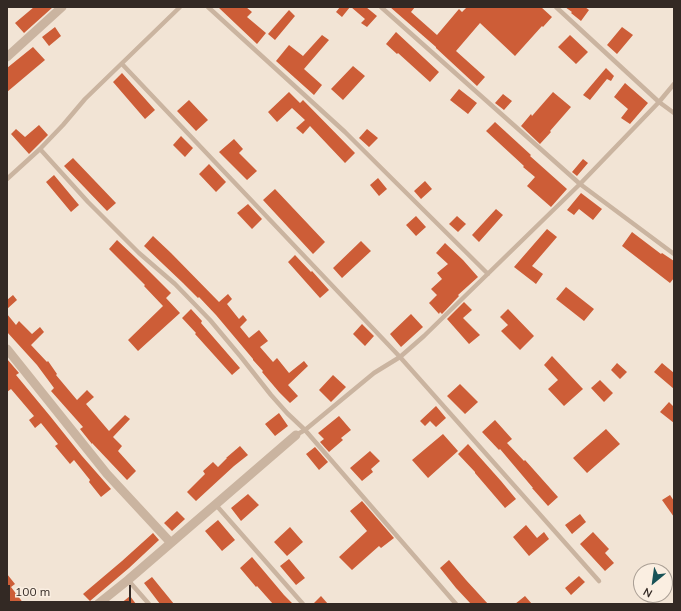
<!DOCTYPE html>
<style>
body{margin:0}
#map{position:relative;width:681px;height:611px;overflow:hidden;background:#f2e4d5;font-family:Mulish,sans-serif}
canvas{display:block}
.frame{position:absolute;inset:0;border:8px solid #332924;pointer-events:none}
.north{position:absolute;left:633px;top:563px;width:40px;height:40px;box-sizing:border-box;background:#faeee1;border:1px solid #aa9f95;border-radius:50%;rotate:209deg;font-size:11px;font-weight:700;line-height:16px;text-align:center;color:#332924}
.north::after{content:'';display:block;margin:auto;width:14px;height:18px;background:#185257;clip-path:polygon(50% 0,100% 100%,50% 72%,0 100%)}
.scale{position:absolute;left:8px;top:585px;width:123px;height:18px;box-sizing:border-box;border:2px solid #332924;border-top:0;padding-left:5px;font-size:12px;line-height:14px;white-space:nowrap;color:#332924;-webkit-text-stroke:3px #faeee1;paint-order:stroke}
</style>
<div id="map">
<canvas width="681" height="611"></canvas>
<div class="frame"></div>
<div class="north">N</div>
<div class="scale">100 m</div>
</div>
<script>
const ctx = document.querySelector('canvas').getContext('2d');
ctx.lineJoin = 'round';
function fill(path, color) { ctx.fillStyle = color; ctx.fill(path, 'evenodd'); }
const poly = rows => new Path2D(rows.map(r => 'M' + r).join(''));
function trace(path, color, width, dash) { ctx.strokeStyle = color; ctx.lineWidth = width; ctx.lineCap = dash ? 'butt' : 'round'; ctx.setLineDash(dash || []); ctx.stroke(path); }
fill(poly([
 [34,7,53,7,24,33,15,23],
 [218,7,246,7,252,12,247,17,266,33,257,44],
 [340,7,350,7,342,17,336,12],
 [351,7,366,7,377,16,367,27,361,23,365,19],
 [390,7,415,7,411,12,437,35,459,9,462,12,467,7,541,7,552,17,543,27,542,26,515,56,480,23,456,51,485,77,477,86,436,48,436,47],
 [565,7,585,7,589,10,581,21,571,13,572,12],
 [289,10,295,16,275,40,268,34],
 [55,27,61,36,49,46,42,37],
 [622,27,633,35,617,54,607,45],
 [396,32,439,72,430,82,398,53,397,54,386,44],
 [322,35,329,40,304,69,322,85,314,95,276,61,289,45,303,56],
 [570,35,588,52,576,64,558,47],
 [33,47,45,60,7,92,7,68],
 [353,66,365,76,343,100,331,89],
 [606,68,614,76,611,81,607,79,590,100,583,95],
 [122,73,155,110,145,119,113,82],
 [625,83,648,103,630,124,621,118,628,109,614,97],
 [459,89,477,103,468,114,450,100],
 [289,92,300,103,303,100,355,153,345,163,310,126,303,134,296,128,305,120,292,108,277,122,268,112],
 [553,92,571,107,550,131,551,132,540,144,521,126,531,114,532,116],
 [503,94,512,101,504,110,495,103],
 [189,100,208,120,196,131,177,111],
 [495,122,531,155,530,156,567,189,551,207,527,186,535,177,523,167,524,166,486,131],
 [39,125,48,135,29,154,11,134,16,129,25,137],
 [367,129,378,138,369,147,359,138],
 [181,136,193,148,185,157,173,145],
 [234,139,243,149,239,153,257,171,247,180,219,152],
 [73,158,116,203,107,211,64,166],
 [583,159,588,163,577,176,572,172],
 [209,164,226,182,216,192,199,174],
 [54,175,79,205,71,212,46,182],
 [378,178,387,189,379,196,370,185],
 [425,181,432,189,421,199,414,191],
 [275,189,325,242,313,254,263,200],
 [581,193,602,209,593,220,579,209,574,215,567,210],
 [248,204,262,219,252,229,237,213],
 [496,209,503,215,479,242,472,235],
 [416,216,426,227,416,236,406,225],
 [457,216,466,224,458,232,449,224],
 [547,229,557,237,532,266,543,274,536,284,514,267],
 [632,232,661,254,662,253,674,261,674,278,670,283,622,246],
 [153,236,171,253,219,302,228,294,232,299,227,304,239,319,243,315,247,320,240,327,249,338,259,330,268,341,260,347,273,362,277,358,289,373,304,361,308,366,288,385,298,396,290,403,279,392,262,372,263,371,253,360,253,359,216,315,199,297,198,298,183,283,144,246],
 [117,240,136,258,171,293,166,298,180,313,138,351,128,340,163,306,144,286,145,285,109,249],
 [361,241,371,251,342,278,333,268],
 [445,243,463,260,478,277,458,295,459,296,442,314,440,312,439,314,429,303,437,295,431,289,442,279,437,273,448,264,436,253],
 [295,255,311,272,312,271,329,290,320,298,288,262],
 [566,287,594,309,584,321,556,299],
 [13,295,17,300,7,309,7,300],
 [464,302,472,310,463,318,480,335,469,344,447,319],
 [191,309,202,321,201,323,240,368,232,375,195,334,196,333,182,318],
 [508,309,534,336,520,350,501,331,508,325,500,317],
 [7,314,16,325,19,321,32,334,40,327,44,332,31,345,47,362,48,361,57,374,56,375,77,400,87,390,94,397,86,404,109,431,125,415,130,419,113,437,122,446,118,451,136,471,127,480,92,443,92,444,80,429,83,427,51,391,54,388,37,365,7,332],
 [411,314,423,327,401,347,390,334],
 [362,324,374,336,365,346,353,334],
 [552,356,583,389,564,406,548,389,558,380,544,365],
 [7,359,19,373,16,375,50,416,82,456,111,489,101,497,89,482,90,480,74,460,70,464,55,446,58,444,41,423,35,428,29,420,34,416,11,389,7,392],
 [617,363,627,372,620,379,611,370],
 [662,363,674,373,674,389,654,372],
 [333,375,346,387,331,402,319,390],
 [600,380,613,393,604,402,591,388],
 [460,384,478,402,465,414,447,396],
 [669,402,674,407,674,423,660,412],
 [436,406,446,418,436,427,430,421,425,426,420,421],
 [279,413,288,426,275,436,265,424],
 [339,416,351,430,341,438,343,440,329,452,320,442,324,439,318,433],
 [495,420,512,439,507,443,524,461,525,460,558,497,548,506,532,488,533,488,500,449,499,450,482,432],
 [606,429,620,444,587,473,573,458],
 [443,434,458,451,428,478,412,460],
 [468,444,501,481,516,499,505,508,475,473,475,472,458,454],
 [240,446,248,455,234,466,196,501,187,492,205,474,203,471,213,462,218,467,227,458,226,458],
 [315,447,328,462,319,470,306,454],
 [370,451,380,461,371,469,373,472,362,481,350,468],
 [248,494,259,505,241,521,231,508],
 [670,495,674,501,674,517,662,500],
 [362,501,394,538,381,548,379,546,352,570,339,557,367,531,350,511],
 [177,511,185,519,172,531,164,523],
 [580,514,586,522,572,534,565,525],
 [218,520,235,540,222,551,205,531],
 [526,525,537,538,544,532,549,539,529,556,513,537],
 [290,527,303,542,287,556,274,542],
 [593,532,609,549,605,553,614,563,605,571,580,544],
 [153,533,159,540,129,568,90,601,83,594,122,561],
 [252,557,284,595,293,604,273,604,257,586,256,587,240,568],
 [289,559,305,578,296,585,280,566],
 [449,560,466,580,488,604,471,604,456,588,440,568],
 [7,574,15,584,11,587,24,604,11,604,7,598],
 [579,576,585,582,571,595,565,588],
 [152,577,174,604,160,604,144,583],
 [130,596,136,604,120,604],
 [321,596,328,604,313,604],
 [525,596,532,604,515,604]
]), '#cd5d37');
trace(poly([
 [208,7,345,132,488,274],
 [381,7,580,184,674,254],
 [556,7,659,102,674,113],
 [122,64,400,357,599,581],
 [40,149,88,202,139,253,175,284,210,320,241,357,271,395,287,413,305,430,456,604],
 [7,179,40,149,63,125,85,99,180,7],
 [296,435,305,430,374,373,400,357,424,336,580,184,659,102,674,84],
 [216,505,303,604],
 [128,580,149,604]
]), '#cab4a0', 4.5);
trace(poly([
 [7,57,62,7],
 [7,349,107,474,171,543],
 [98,604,128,580,296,435]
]), '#cab4a0', 9);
</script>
